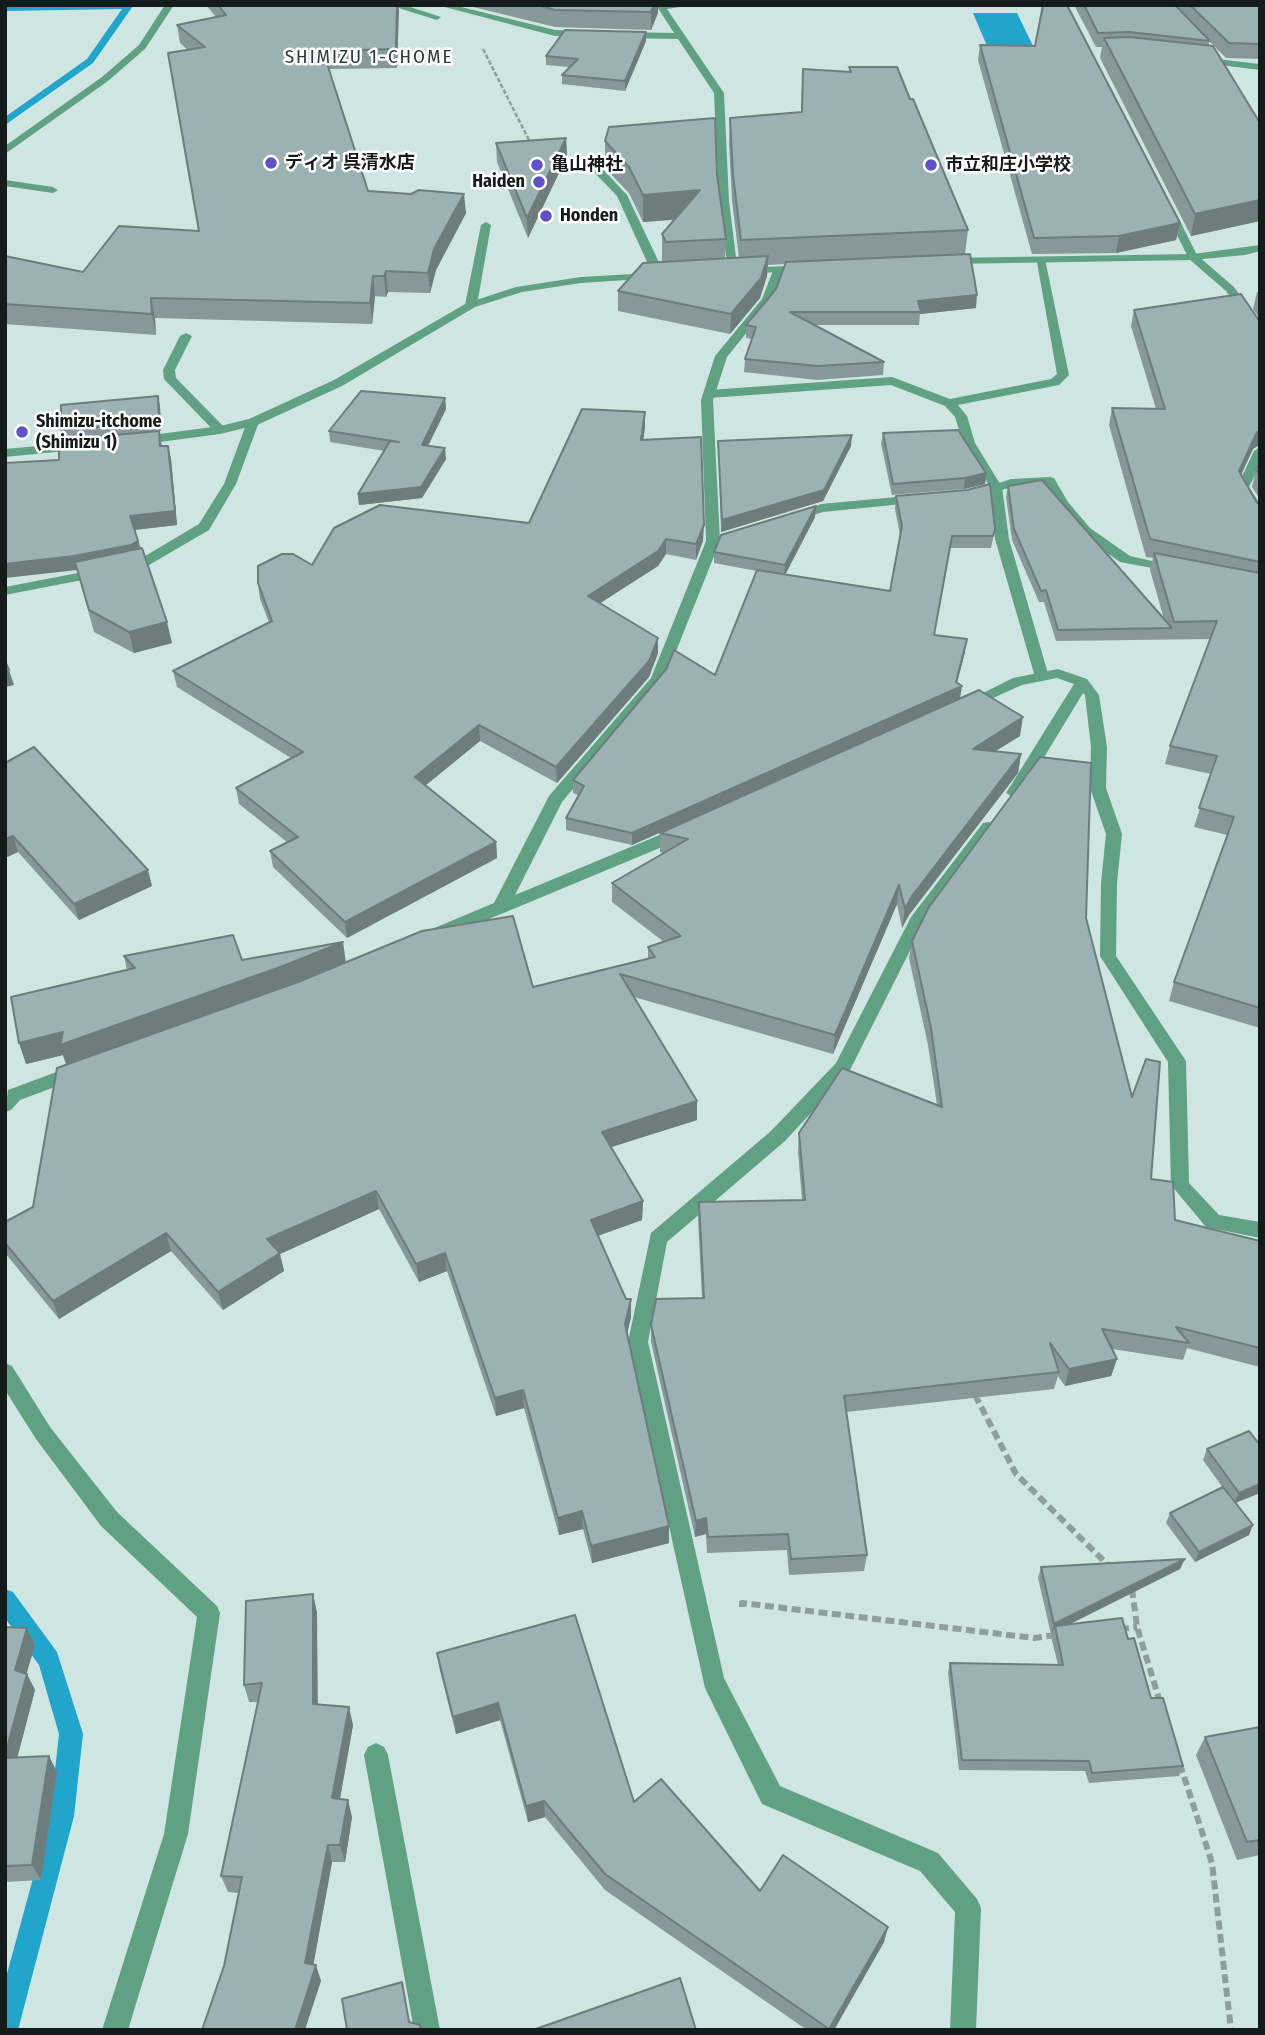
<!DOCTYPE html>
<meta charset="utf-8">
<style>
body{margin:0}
#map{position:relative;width:1265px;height:2035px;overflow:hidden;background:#cfe5e1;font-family:"Fira Sans Condensed",sans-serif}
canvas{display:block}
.frame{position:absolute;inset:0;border:7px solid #141c1b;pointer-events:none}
</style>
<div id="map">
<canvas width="1265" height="2035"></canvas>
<div class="frame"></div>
</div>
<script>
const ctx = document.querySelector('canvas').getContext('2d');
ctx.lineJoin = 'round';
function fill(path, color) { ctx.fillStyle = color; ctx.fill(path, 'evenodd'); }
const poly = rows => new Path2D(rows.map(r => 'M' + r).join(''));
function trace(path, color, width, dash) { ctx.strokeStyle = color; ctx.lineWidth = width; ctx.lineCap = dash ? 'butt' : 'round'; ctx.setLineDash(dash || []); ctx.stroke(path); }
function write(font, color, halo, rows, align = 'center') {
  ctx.font = font + ' "Fira Sans Condensed","Noto Sans JP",sans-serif'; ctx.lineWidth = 5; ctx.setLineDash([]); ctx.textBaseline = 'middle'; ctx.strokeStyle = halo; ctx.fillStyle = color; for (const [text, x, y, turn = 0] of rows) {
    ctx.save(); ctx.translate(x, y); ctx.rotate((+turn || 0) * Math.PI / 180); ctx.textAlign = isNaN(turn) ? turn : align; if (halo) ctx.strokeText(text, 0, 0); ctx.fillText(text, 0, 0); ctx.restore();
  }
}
fill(poly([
 [973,13,1017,13,1036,52,990,53]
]), '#21a5cb');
fill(poly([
 [5,5,133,5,133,6,93,63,5,125,5,117,87,59,122,9,5,11,5,5],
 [5,1589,13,1592,57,1652,83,1734,74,1816,18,2030,5,2030,5,1981,50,1816,59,1734,39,1665,5,1618,5,1589]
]), '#21a5cb');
trace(poly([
 [483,49,531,144]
]), '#8d9e9b', 2.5, [4.5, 2]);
trace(poly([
 [975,1395,1016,1474,1108,1565],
 [1132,1589,1137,1627,1160,1702],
 [742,1607,742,1603,1034,1638,1056,1635],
 [1120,1629,1137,1627],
 [1180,1764,1212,1863,1231,2030]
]), '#8d9e9b', 6, [9, 4.5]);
fill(poly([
 [389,5,404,5,441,17,437,20,389,5],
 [589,163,597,163,627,195,665,275,663,277,653,275,617,196,589,167,589,163],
 [5,180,53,187,58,190,53,193,5,186,5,180],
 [486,222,491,225,477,305,471,308,465,305,481,225,486,222],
 [1189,255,1197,255,1234,287,1260,323,1260,335,1256,334,1226,291,1189,259,1189,255],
 [1036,257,1045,259,1069,375,1059,385,958,405,967,416,975,443,1002,487,1009,539,1049,677,1042,681,1035,677,995,539,990,487,963,443,955,417,945,406,891,385,709,398,703,394,709,390,892,377,950,399,1051,379,1057,374,1036,257],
 [186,333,192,336,175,370,176,378,224,427,224,433,216,433,164,379,163,370,180,336,186,333],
 [253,418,259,422,236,484,209,530,144,568,5,595,5,587,135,562,199,524,224,484,247,422,253,418]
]), '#60a183');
fill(poly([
 [437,5,453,5,555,30,585,31,590,34,585,37,555,36,437,5],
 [656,5,693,5,667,9,724,93,729,201,738,273,728,271,719,201,714,93,678,39,623,38,618,35,623,32,674,33,656,5],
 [1199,57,1260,64,1260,70,1196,62,1194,60,1199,57],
 [1168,204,1173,207,1198,257,1197,259,1188,257,1163,207,1168,204],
 [774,268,784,270,773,300,727,357,713,400,720,541,665,679,562,802,515,895,674,829,680,828,688,833,686,837,506,912,444,937,432,937,430,933,432,929,494,903,549,796,651,678,706,541,701,400,715,356,762,299,774,268],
 [1260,447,1260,465,1249,487,1260,504,1260,520,1255,519,1237,487,1254,451,1260,447],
 [1049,477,1054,478,1068,502,1090,528,1130,556,1179,567,1179,573,1120,562,1080,534,1057,507,1045,485,1012,487,970,499,964,495,1011,479,1049,477],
 [918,495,923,496,923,502,823,512,794,521,787,517,821,504,918,495],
 [1058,669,1087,679,1099,695,1107,747,1106,788,1122,834,1117,883,1116,956,1186,1061,1189,1183,1219,1215,1260,1222,1260,1238,1206,1227,1171,1185,1168,1062,1100,956,1101,883,1106,834,1090,788,1091,747,1085,695,1083,693,1020,797,1014,798,1006,793,1074,684,1057,678,1022,685,973,707,968,708,961,704,1013,678,1058,669],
 [989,822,997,827,924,923,849,1072,785,1141,667,1242,648,1342,724,1678,780,1786,938,1853,977,1899,981,1908,976,2030,950,2030,955,1912,920,1871,762,1804,705,1688,628,1342,651,1233,771,1131,836,1063,911,917,983,823,989,822],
 [78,1064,84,1066,87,1071,84,1076,20,1100,11,1110,5,1112,8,1090,78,1064],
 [5,1363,12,1366,50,1427,117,1512,217,1606,220,1613,188,1834,128,2030,102,2030,164,1834,197,1617,101,1526,36,1439,5,1390,5,1363],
 [376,1743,384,1747,388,1755,440,2030,414,2030,364,1755,368,1747,376,1743]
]), '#60a183');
fill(poly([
 [165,5,174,5,145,49,108,81,5,154,5,146,102,77,139,45,165,5],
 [1260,245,1260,251,1245,255,1193,260,949,264,944,261,949,258,1193,254,1260,245],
 [806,265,812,268,810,270,746,274,740,271,746,268,806,265],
 [652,273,658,276,656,278,581,283,522,292,475,307,342,386,257,425,220,434,137,445,131,441,137,437,220,426,249,419,334,380,467,303,516,287,581,277,652,273],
 [82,442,88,446,86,449,5,457,5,449,82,442]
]), '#60a183');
fill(poly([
 [206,5,398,5,397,68,329,69,368,191,466,213,436,270,430,293,388,292,386,297,375,296,372,324,155,318,156,335,5,324,5,256,83,272,198,231,188,50,180,43,177,25,216,17],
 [465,5,658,5,658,13,651,30,555,27],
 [1074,5,1260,5,1260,59,1226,58,1209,41,1209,46,1260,123,1260,221,1191,236,1100,58,1102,47,1096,47],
 [646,41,625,91,562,84,562,75,569,67,546,65,546,56],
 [980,45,1180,223,1176,240,1116,253,1032,254,978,60],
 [849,67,910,99,968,230,965,254,976,308,920,314,919,325,815,325,884,362,883,375,817,380,744,372,745,359,752,339,746,338,746,325,776,289,785,264,768,265,767,276,760,298,730,334,618,311,618,291,662,262,662,234,674,220,643,222,629,193,605,168,605,141,726,239,725,258,739,258,732,201,729,143,730,118,801,112,803,69,849,72],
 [566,138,567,156,528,238,497,162,496,143],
 [1257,292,1260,292,1260,319,1253,309],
 [1134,310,1253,449,1241,474,1257,503,1260,504,1260,1028,1169,1001,1174,982,1227,835,1194,827,1211,774,1165,764,1170,746,1210,639,1056,641,1044,602,1039,602,1012,540,1006,497,1008,486,1164,619,1150,570,1153,558,1146,557,1109,425,1112,408,1156,409,1131,326],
 [158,396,160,407,161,431,159,431,162,446,168,446,171,459,177,525,135,530,172,643,134,653,94,632,77,570,59,460,63,440,61,430],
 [445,398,446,409,428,446,446,459,422,498,359,505,358,494,384,451,330,442,329,431],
 [645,427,643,440,703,541,696,560,666,554,658,566,600,603,658,653,649,677,557,783,480,741,425,786,496,842,497,858,347,938,273,867,270,851,287,842,239,804,236,788,291,758,177,687,173,671,269,622,260,599,258,583,312,565,529,523],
 [883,433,986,473,985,484,964,489,892,495,881,444],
 [718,441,851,446,823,501,721,532],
 [1260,463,1260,499,1252,487,1256,469],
 [896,496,995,529,991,548,950,548,934,635,965,652,957,683,960,698,1020,736,995,751,1021,754,1018,773,909,915,902,928,897,904,833,1054,634,997,697,1101,697,1120,611,1147,643,1201,642,1220,598,1236,626,1299,631,1299,631,1317,627,1333,669,1526,669,1543,592,1563,583,1529,559,1535,524,1408,496,1416,447,1271,419,1282,379,1209,280,1254,284,1271,223,1310,171,1251,59,1319,5,1253,5,1222,33,1207,66,1065,63,1055,26,1064,127,970,124,956,346,962,533,987,648,959,648,947,664,942,612,902,612,883,664,853,660,852,660,833,758,789,632,845,566,830,566,818,578,795,573,793,573,780,715,675,757,571,714,563,714,552,815,517,785,575,890,591,900,535,895,509],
 [5,763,152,886,79,920,18,852,5,858],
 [1086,918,1151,1179,1175,1220,1260,1241,1260,1367,1187,1348,1183,1360,1112,1349,1117,1359,1111,1376,1065,1386,1058,1376,1054,1389,846,1412,867,1555,864,1571,789,1575,787,1550,707,1553,706,1534,695,1537,651,1342,651,1325,702,1298,698,1219,699,1202,802,1200,798,1151,799,1133,937,1105,928,1045,909,958,912,941],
 [1260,1445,1260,1493,1236,1503,1249,1535,1195,1562,1166,1523,1170,1513,1223,1488,1203,1460,1207,1449],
 [1041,1567,1180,1569,1070,1624,1128,1639,1151,1698,1183,1766,1179,1776,1089,1783,1085,1771,959,1770,948,1673,950,1663,1058,1665,1051,1636,1052,1633,1051,1634,1038,1578],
 [313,1594,317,1613,317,1705,353,1725,340,1799,352,1817,345,1862,332,1862,313,1965,321,1981,224,1966,239,1893,228,1892,221,1876,258,1702,249,1702,244,1685],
 [5,1627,27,1628,35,1645,26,1673,35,1690,17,1758,57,1772,41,1880,5,1882],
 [437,1653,634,1802,760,1891,888,1927,884,1942,834,2030,807,2030,605,1890,545,1817,528,1822,500,1720,456,1734,440,1671],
 [1260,1727,1260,1855,1237,1860,1196,1755,1205,1737]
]), '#86989a');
fill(poly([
 [397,5,398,5,399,11,397,68,396,49],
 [654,5,658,5,658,13,651,30,651,12],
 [646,32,646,41,625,91,625,81],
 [566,138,567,156,528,238,527,218],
 [700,190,699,217,643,222,643,195],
 [464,194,466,213,436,270,430,293,428,273,434,249],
 [1260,200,1260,221,1191,236,1195,214],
 [1180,223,1176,240,1116,253,1119,236],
 [768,256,767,276,760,298,730,334,731,314],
 [386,271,388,292,386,297,384,276],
 [373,276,375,296,372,324,370,303],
 [977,295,976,308,920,314,918,301],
 [151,298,155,318,156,335,152,314],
 [158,396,160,407,161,431,159,421],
 [445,398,446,409,423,456,422,445],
 [645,412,645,427,641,455,641,440],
 [1260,430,1260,445,1253,449,1235,488,1239,471,1257,432],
 [852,435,851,446,823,501,721,532,722,520],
 [168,446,171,459,177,525,133,530,130,516],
 [445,448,446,459,422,498,359,505,358,494],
 [986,473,985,484,964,489,965,478],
 [816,506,815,517,784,577,785,565],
 [704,525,703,541,696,560,696,544],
 [666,539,666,554,658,566,588,611,588,596],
 [138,541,141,555,77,570,5,578,5,564],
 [167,622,172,643,134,653,129,632],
 [658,638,658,653,649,677,557,783,556,767],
 [967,639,965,652,955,689,962,686,960,699,632,845,632,833,956,682],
 [9,670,14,685,5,687,5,671],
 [1023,717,1020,736,970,767,973,749],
 [479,725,480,741,416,793,415,777],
 [1021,754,1018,773,909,915,902,928,905,909,912,896],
 [13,836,18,852,5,858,5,839],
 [496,842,497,858,347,938,345,922],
 [148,870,152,886,79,920,74,904],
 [899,885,897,904,833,1054,835,1035],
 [343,942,346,963,67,1066,63,1055,26,1064,19,1043],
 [697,1101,697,1120,602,1150,602,1132],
 [376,1191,379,1209,280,1254,284,1271,223,1310,218,1292,267,1239],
 [643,1201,642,1220,591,1238,591,1220],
 [166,1233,171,1251,59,1319,53,1301],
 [445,1253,447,1271,419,1282,416,1264],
 [631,1299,631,1317,625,1343,625,1324],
 [1117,1359,1111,1376,1065,1386,1069,1369],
 [523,1390,524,1408,496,1416,495,1398],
 [1260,1484,1260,1493,1234,1503,1239,1493],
 [582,1511,583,1529,559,1535,558,1518],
 [706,1518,706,1534,695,1537,696,1521],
 [1253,1525,1249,1535,1195,1562,1199,1552],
 [669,1526,669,1543,592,1563,591,1546],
 [1185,1559,1180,1569,1056,1631,1055,1626,1052,1633,1051,1634,1054,1624],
 [313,1594,317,1613,318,1722,313,1704],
 [27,1628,35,1645,23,1686,15,1670],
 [27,1674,35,1690,13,1774,5,1760,5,1755],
 [498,1703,500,1720,456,1734,453,1717],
 [349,1707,353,1725,337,1815,332,1798],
 [49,1756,57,1772,41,1880,32,1865],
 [348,1800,352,1817,345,1862,340,1845],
 [544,1801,545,1817,528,1822,526,1806],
 [328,1845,332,1862,311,1978,305,1963],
 [888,1927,884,1942,834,2030,829,2030],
 [316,1965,321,1981,305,2030,295,2030]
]), '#6d7c7d');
const building = poly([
 [218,5,397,5,396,49,323,51,368,191,411,194,419,190,464,194,434,249,428,273,386,271,384,276,373,276,370,303,151,298,152,314,5,304,5,256,83,272,119,226,199,231,168,53,205,47,177,25,226,15,218,5],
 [537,5,654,5,651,12,555,10,537,5],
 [1043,5,1067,5,1180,223,1119,236,1034,238,980,45,1035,46,1043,5],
 [1084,5,1175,5,1210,41,1129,32,1098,33,1084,5],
 [1190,5,1260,5,1260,44,1229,43,1190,5],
 [565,30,646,32,625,81,562,75,578,59,546,56,565,30],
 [1129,37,1213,46,1260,123,1260,200,1195,214,1104,38,1129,37],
 [849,67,897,67,910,99,913,99,968,230,741,240,733,175,730,118,802,112,803,69,851,72,849,67],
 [715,118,717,175,726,239,666,242,662,234,700,190,643,195,629,167,605,141,609,127,715,118],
 [566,138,527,218,496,143,566,138],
 [970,254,977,295,918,301,921,312,790,312,884,362,818,366,745,359,756,327,746,325,776,289,786,262,970,254],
 [768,256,761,278,731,314,618,291,643,263,768,256],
 [1241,294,1258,319,1260,320,1260,430,1257,432,1239,471,1257,503,1260,504,1260,562,1150,539,1112,408,1165,409,1134,310,1241,294],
 [361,391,445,398,422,445,445,448,421,487,358,494,390,441,399,442,329,431,361,391],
 [158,396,159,421,61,430,61,405,158,396],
 [582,409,645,412,641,440,701,437,704,525,696,544,666,539,658,551,588,596,658,638,649,661,556,767,479,725,415,777,496,842,345,922,270,851,298,837,236,788,303,752,173,671,272,621,258,583,258,566,282,554,293,554,312,565,334,528,380,505,529,523,582,409],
 [958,430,986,473,965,478,893,484,883,433,958,430],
 [159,431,160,446,168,446,175,511,130,516,138,541,131,545,74,556,5,564,5,463,59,460,59,440,159,431],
 [852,435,824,490,722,520,718,441,852,435],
 [1260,463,1260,475,1256,469,1260,463],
 [1042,480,1172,628,1058,630,1046,590,1041,591,1014,529,1008,486,1042,480],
 [990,484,995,529,993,536,952,536,934,635,967,639,956,682,962,686,632,833,566,818,584,786,573,780,667,668,674,650,715,675,757,570,890,591,902,526,896,496,967,490,990,484],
 [816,506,785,565,714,552,721,535,816,506],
 [142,548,167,622,129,632,89,610,75,562,142,548],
 [1154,553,1260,573,1260,1008,1174,982,1234,817,1199,808,1217,756,1170,746,1217,621,1174,622,1154,553],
 [5,661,9,670,5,671,5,661],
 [979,690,1023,717,973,749,1021,754,912,896,905,909,899,885,835,1035,620,974,697,1101,602,1132,643,1201,591,1220,626,1299,631,1299,625,1324,669,1526,591,1546,582,1511,558,1518,523,1390,495,1398,445,1253,416,1264,376,1191,267,1239,280,1253,218,1292,166,1233,53,1301,5,1243,5,1222,33,1207,57,1068,298,982,422,931,513,916,533,987,655,957,648,947,681,936,612,883,688,839,660,833,979,690],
 [34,747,148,870,74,904,13,836,5,839,5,763,34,747],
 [1040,757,1091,763,1086,918,1132,1097,1146,1059,1160,1062,1151,1179,1173,1182,1175,1220,1260,1241,1260,1348,1176,1327,1189,1343,1102,1329,1117,1359,1069,1369,1050,1343,1059,1372,844,1396,867,1555,791,1559,788,1534,708,1537,706,1518,696,1521,651,1325,656,1299,704,1298,699,1202,805,1200,799,1133,842,1068,942,1107,931,1028,912,941,929,907,1040,757],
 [233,935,242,960,343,942,283,966,60,1045,63,1032,19,1043,11,997,135,968,124,956,233,935],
 [1249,1431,1260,1445,1260,1484,1239,1493,1207,1449,1249,1431],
 [1223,1487,1253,1525,1199,1552,1170,1513,1223,1487],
 [1185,1559,1054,1624,1041,1567,1185,1559],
 [313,1594,313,1704,349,1707,332,1798,348,1800,340,1845,328,1845,305,1963,316,1965,295,2030,202,2030,224,1966,242,1877,221,1876,262,1683,244,1685,246,1601,313,1594],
 [575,1615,634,1802,661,1779,760,1891,783,1855,888,1927,829,2029,605,1874,544,1801,526,1806,498,1703,453,1717,437,1653,575,1615],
 [1122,1618,1128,1639,1134,1638,1151,1698,1163,1698,1183,1766,1092,1773,1089,1761,962,1760,950,1663,1063,1665,1055,1626,1122,1618],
 [5,1627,27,1628,15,1670,27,1674,5,1755,5,1627],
 [1260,1727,1260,1840,1247,1842,1205,1737,1260,1727],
 [49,1756,32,1865,5,1866,5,1758,49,1756],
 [680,1978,696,2030,533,2030,680,1978],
 [402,1982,409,2022,420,2025,421,2030,347,2030,342,1999,402,1982]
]);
fill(building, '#9cb1b3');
trace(building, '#6d7c7d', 2);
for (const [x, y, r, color] of [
 [271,163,7,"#5e51c9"],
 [537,165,7,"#5e51c9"],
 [931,165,7,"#5e51c9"],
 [539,182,7,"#5e51c9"],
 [546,216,7,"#5e51c9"],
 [22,432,7,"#5e51c9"]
]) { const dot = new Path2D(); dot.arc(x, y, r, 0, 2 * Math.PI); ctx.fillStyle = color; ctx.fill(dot); trace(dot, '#fff', 2.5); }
write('bold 18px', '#141c1b', '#fff', [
 ["ディオ 呉清水店",285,163],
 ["亀山神社",551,165],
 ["市立和庄小学校",945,165],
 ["Haiden",525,182,"right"],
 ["Honden",560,216],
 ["Shimizu-itchome",36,422],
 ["(Shimizu 1)",36,443]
], 'left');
ctx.letterSpacing = '2px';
write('19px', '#2c3e3b', '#fff', [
 ["SHIMIZU 1-CHOME",369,58]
]);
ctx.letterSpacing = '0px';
</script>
